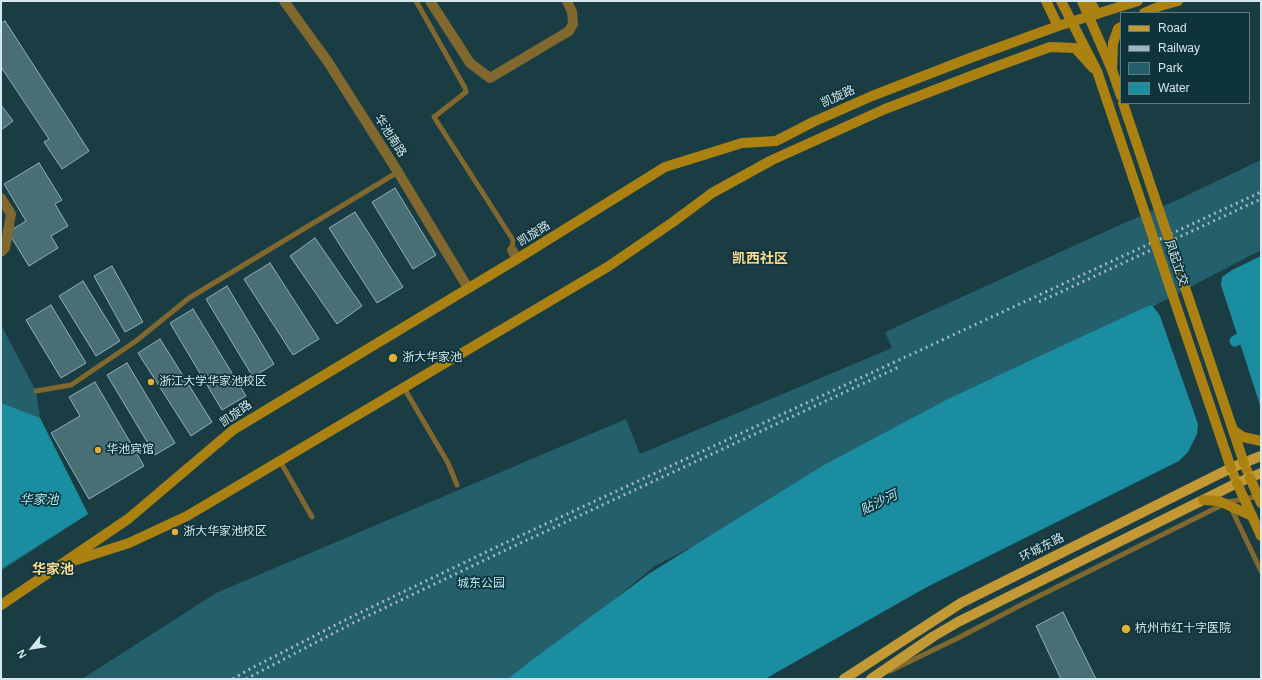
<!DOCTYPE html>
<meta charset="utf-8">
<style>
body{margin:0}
#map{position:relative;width:1262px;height:680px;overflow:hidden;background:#1a3d44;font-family:Helvetica,sans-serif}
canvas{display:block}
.frame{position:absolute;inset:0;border:2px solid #d4e7ec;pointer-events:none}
.legend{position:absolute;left:1120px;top:12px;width:130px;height:92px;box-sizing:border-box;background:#0e333a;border:1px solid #5d7b81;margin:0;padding:5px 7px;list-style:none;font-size:12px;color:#d4e7ec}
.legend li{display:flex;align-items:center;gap:8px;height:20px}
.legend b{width:20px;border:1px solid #5d7b81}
.north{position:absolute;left:12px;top:628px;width:40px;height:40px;-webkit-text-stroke:3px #0e333a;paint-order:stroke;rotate:240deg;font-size:11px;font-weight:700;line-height:16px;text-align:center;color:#d4e7ec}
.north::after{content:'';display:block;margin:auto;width:14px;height:18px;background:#d4e7ec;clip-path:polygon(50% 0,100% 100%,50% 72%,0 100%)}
</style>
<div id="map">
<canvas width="1262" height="680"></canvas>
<div class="frame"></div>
<ul class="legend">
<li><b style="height:5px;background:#c29934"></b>Road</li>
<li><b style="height:5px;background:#9fb6bc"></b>Railway</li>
<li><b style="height:11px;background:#23606c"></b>Park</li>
<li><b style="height:11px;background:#1a8da1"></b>Water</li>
</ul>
<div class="north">N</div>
</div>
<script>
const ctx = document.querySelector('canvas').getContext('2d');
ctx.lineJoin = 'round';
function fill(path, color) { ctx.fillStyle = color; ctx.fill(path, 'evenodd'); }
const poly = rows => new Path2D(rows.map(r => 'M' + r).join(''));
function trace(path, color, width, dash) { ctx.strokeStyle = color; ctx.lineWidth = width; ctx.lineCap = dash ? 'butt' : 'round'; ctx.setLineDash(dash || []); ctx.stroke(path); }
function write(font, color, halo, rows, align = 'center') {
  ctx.font = font + ' Helvetica,"Noto Sans SC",sans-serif'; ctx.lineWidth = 3.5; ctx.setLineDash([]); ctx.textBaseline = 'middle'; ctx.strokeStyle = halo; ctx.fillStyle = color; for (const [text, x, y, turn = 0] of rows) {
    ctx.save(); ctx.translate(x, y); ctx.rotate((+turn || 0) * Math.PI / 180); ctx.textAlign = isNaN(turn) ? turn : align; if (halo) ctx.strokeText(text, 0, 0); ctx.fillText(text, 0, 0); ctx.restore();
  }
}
fill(poly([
 [1261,160,1261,250,655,566,516,679,82,679,216,593,626,419,640,454,892,348,885,332,1122,224,1171,203],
 [1,325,36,391,40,418,88,514,1,571]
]), '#23606c');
fill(poly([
 [1261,256,1261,408,1221,285,1222,277,1232,270],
 [1152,305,1160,316,1198,424,1197,434,1188,452,1179,461,925,588,765,679,508,679,528,663,650,573,824,465,948,399,1085,335,1148,306],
 [1,403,40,418,88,514,1,569]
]), '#1a8da1');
trace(poly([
 [1235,341,1261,328]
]), '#1a8da1', 11);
const building = poly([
 [5,21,89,151,62,169,44,142,49,139,1,67,1,23,5,21],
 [1,105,13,121,1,130,1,105],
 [39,163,62,200,55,204,68,226,51,236,58,248,29,266,8,232,26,221,4,184,39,163],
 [395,188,436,255,413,269,372,202,395,188],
 [355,212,403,287,377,303,329,228,355,212],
 [315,238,362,306,337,324,290,256,315,238],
 [270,263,319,339,293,355,244,279,270,263],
 [112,266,143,322,125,332,94,276,112,266],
 [83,281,120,341,96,356,59,296,83,281],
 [227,286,274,364,253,377,206,299,227,286],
 [51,305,86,363,61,378,26,320,51,305],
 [193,309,246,396,222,410,170,323,193,309],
 [160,339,212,422,191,436,138,353,160,339],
 [127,363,175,443,155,455,107,375,127,363],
 [95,382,144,466,89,499,51,433,80,416,69,397,95,382],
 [1063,612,1096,679,1061,679,1036,626,1063,612]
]);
fill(building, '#4a6e76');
trace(building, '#8db2bb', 1);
trace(poly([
 [416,1,465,88,466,92,434,117,513,240,512,250],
 [404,388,448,463,457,485],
 [36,391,71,385,136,341,189,298,398,172],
 [280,461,312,517],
 [1231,508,1261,571],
 [890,671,960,637,1019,606,1228,502,1260,496]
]), '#81682e', 5);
trace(poly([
 [284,1,328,62,398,172,468,288],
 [430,1,470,63,490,78,569,31,573,24,572,12,567,1],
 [1,198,11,214,5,248,1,252],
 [512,250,517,259]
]), '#81682e', 10);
trace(poly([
 [1046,1,1058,26],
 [1090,1,1097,14],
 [1144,13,1160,6,1178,1],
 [1112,70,1113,43,1118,29,1121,27],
 [1233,430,1243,437,1261,441],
 [1244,463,1250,478],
 [1231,468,1237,483],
 [1252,516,1261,536],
 [73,561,129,543,187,516,609,266,673,222,712,193,772,160,885,109,992,68,1050,47,1075,48,1093,68],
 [1,605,128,519,233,430,517,259,665,167,742,143,776,141,813,122,872,96,970,58,1058,26,1138,1]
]), '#ab8212', 10);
trace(poly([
 [844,679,961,603,1231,468,1261,456],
 [871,679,934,636,958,622,1237,483,1261,473]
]), '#c29934', 10);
trace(poly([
 [1039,302,1261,199],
 [233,679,248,670,353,616,509,541,1261,192],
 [246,679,353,623,510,548,901,366]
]), '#9fb6bc', 3, [2, 4]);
trace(poly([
 [1061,1,1097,71,1231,468],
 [1082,1,1112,70,1121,96],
 [1123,103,1244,463],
 [1250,478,1261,503],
 [1237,483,1252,516],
 [1203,500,1219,501,1252,516]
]), '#ab8212', 10);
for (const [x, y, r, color] of [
 [393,358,5,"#e1af34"],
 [151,382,4,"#e1af34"],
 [98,450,4,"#e1af34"],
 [175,532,4,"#e1af34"],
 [1126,629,5,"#e1af34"]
]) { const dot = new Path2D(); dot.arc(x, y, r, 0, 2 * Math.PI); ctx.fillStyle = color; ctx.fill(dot); trace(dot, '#0e333a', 1.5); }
write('12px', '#d4e7ec', '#0e333a', [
 ["凯旋路",838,97,-24],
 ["华池南路",390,136,57],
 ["凯旋路",534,234,-32],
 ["凤起立交",1176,263,71],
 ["凯旋路",236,414,-35],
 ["环城东路",1042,548,-27]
]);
write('12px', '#d4e7ec', '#0e333a', [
 ["浙大华家池",402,358],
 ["浙江大学华家池校区",159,382],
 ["华池宾馆",106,450],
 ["浙大华家池校区",183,532],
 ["杭州市红十字医院",1135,629]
], 'left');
write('12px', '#b2ecf9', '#0e333a', [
 ["城东公园",481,584]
]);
write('italic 13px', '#b1ebf8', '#0e333a', [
 ["华家池",39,500],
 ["贴沙河",879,503,-26]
]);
write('bold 14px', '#fcd98f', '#0e333a', [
 ["凯西社区",760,259],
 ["华家池",53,570]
]);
</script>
